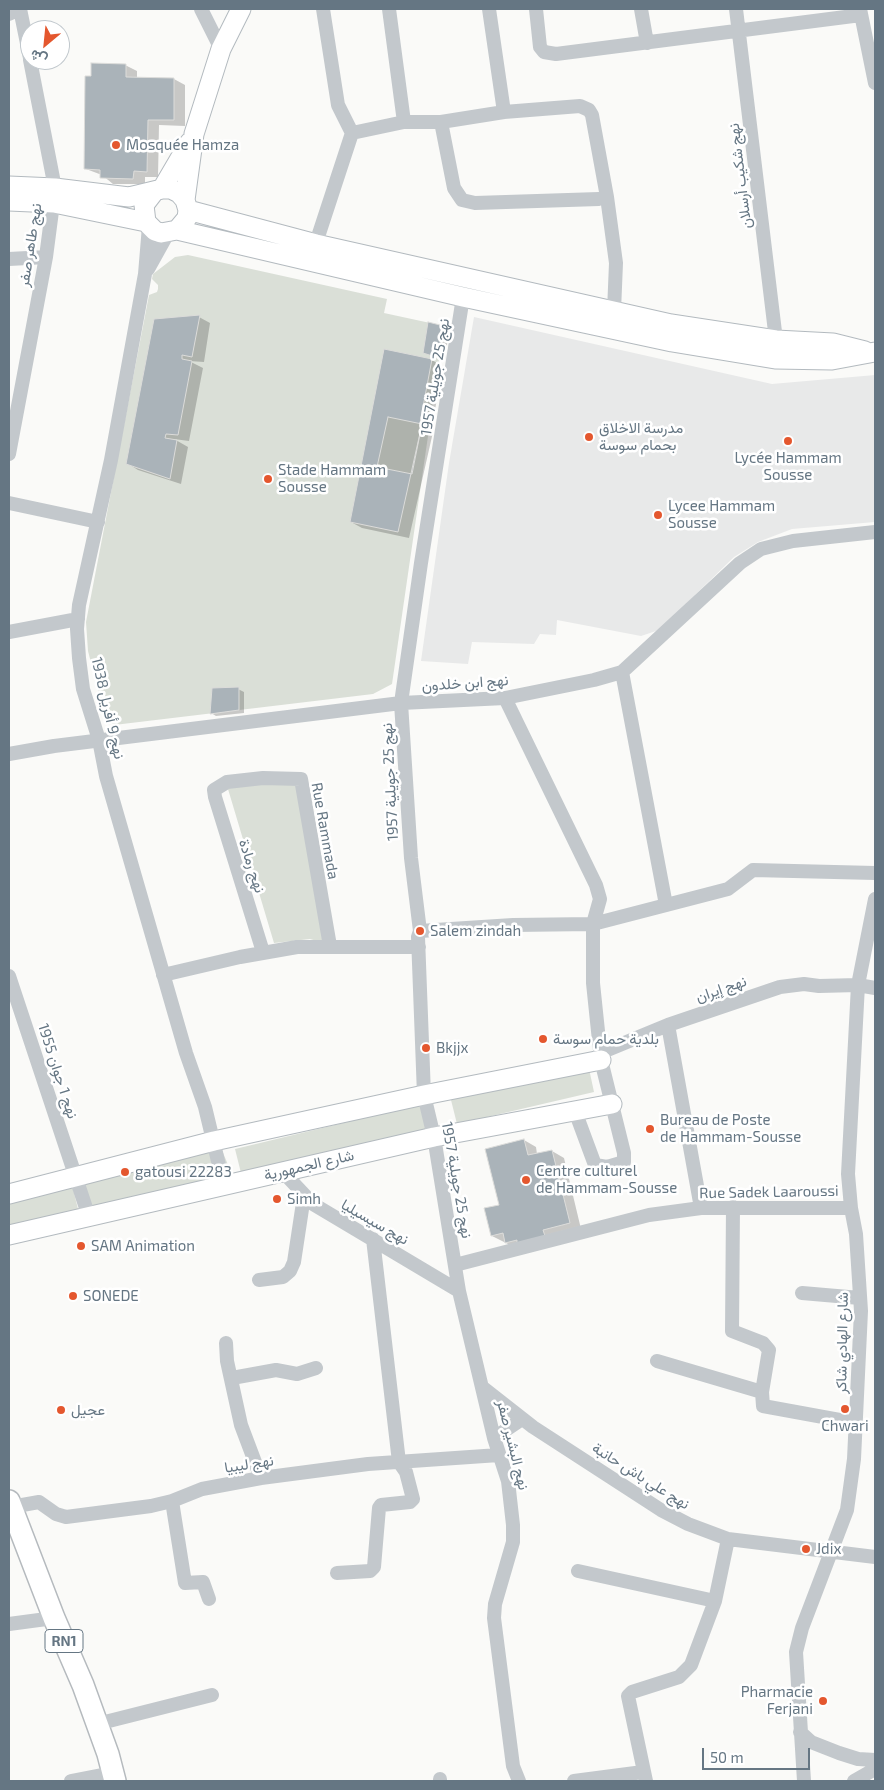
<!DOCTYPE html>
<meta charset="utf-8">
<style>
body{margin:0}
#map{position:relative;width:884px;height:1790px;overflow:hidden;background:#fafaf8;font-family:"Exo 2",Vazirmatn,sans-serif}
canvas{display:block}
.frame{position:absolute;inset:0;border:10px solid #657683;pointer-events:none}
.north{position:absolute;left:20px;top:20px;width:50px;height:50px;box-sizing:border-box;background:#fff;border:1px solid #c1c8cd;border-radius:50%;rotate:208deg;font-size:14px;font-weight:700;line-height:20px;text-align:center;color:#657683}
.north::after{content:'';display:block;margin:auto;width:18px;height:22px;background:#e4572e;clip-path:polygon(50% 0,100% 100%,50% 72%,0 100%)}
.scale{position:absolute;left:702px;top:1748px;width:108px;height:22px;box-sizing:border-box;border:2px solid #657683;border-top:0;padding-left:6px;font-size:15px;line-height:18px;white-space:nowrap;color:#657683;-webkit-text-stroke:4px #fff;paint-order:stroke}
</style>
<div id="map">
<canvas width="884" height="1790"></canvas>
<div class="frame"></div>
<div class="north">ش</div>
<div class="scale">50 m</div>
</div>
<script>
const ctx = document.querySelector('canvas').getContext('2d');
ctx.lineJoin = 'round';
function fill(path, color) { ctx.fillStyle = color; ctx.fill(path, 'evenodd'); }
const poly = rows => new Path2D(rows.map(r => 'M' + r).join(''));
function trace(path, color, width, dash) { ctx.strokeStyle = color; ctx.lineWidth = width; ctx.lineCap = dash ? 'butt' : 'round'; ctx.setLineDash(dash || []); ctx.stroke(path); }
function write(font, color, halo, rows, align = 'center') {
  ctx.font = font + ' "Exo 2",Vazirmatn,sans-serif'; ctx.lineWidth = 5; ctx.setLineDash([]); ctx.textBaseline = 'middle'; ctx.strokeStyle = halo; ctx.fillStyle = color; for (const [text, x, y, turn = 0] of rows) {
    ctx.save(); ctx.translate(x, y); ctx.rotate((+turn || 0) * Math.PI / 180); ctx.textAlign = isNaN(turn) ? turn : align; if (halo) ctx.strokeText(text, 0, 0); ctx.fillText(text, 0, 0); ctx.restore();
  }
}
fill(poly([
 [474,317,772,384,875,375,875,522,792,529,758,542,734,557,659,630,641,636,557,620,556,635,540,634,534,644,472,642,468,664,421,661,449,463]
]), '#e8e9e9');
fill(poly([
 [188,255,387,299,384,313,444,326,392,684,373,694,114,725,105,717,88,651,86,622,149,295,157,292,158,289,158,285,152,279,153,274,175,257],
 [294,772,324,943,310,939,274,943,225,779],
 [588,1064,594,1092,457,1124,450,1096],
 [422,1104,427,1133,242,1177,235,1149],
 [219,1143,238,1189,94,1222,84,1182],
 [72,1185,79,1213,9,1230,9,1200]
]), '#dadfd7');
fill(poly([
 [125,65,137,71,137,78,174,79,185,85,185,126,159,125,158,177,145,177,145,184,113,184,102,175,86,169,92,77],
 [199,317,210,323,204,362,189,361,203,368,189,441,174,439,188,447,181,484,138,470,127,463],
 [444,327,449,330,445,360,424,353],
 [385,351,432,360,443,367,431,431,433,432,409,538,362,528,351,522],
 [238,689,244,692,244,713,216,716,211,713],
 [524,1140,536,1147,537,1154,552,1151,564,1158,581,1229,518,1249,492,1236]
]), '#0003');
const building = poly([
 [91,63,126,64,126,77,174,78,174,120,148,120,147,172,134,171,133,179,100,178,100,170,84,169,85,76,91,76,91,63],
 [200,315,192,357,182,355,182,359,192,361,178,435,166,434,165,438,177,440,170,479,126,464,154,319,200,315],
 [428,322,444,326,439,358,423,353,428,322],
 [384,349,432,359,420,423,422,424,398,532,350,522,384,349],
 [388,417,422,424,412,474,377,467,388,417],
 [239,687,239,710,210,714,212,688,239,687],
 [524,1139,528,1155,552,1150,570,1223,543,1230,545,1236,517,1243,517,1240,505,1243,503,1233,491,1236,484,1208,499,1205,485,1149,524,1139]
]);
fill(building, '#aab3b9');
trace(building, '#dcdcda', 1);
const secondary = poly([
 [9,186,55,188,129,197,162,189,171,189,179,193,185,200,188,210,187,218,177,230,161,233,155,231,146,222,144,205,154,192],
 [162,189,189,143],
 [185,200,194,134,221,49,241,9],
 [9,201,54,203,146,222],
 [188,210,316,244,671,324,776,340,833,343,865,351],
 [177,230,463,297,672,342,775,359,832,360,875,352],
 [9,1194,214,1141,424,1095,601,1060],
 [9,1235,434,1137,612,1104]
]);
const primary = poly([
 [9,1501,54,1618,83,1685,108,1754,115,1781]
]);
trace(secondary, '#b3babf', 21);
trace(primary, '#b5babe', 24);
trace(poly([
 [20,9,30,58],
 [201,9,221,49],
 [323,9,338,105,352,133],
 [389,9,404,122],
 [489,9,504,112],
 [536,9,540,47,544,52,556,54,861,15],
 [641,9,647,43],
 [736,9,776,340],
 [860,9,875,83],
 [9,14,20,9],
 [441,122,454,188,462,200,475,203,599,199],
 [149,226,145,274,111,460,79,605,77,629,79,658,83,689,99,740,106,776,186,1053,205,1107,224,1186],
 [313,252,352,133,404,122,441,122,504,112,580,106,589,110,592,115,607,197,616,263,614,311],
 [9,259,46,257],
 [148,269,168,233],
 [463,297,421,563,401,703,411,858,420,931,418,937,424,1095,434,1137,459,1291,494,1438,508,1481,513,1525,513,1542,495,1604,494,1618,513,1766,519,1781],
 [9,454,46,257,55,188,30,60],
 [9,503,98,522],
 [9,632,78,619],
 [622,672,666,905],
 [505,698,596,885,600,899,593,924,593,983,601,1060,624,1153,624,1162,607,1167,595,1165,575,1111],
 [9,754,54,746,401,703,505,698,594,680,622,672,740,563,761,549,793,541,875,532],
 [420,931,513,925,593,924,728,889,753,870,875,873],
 [263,952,215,797,214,790,227,782,263,778,301,779,330,946],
 [163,975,240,957,297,947,419,947],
 [9,976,89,1217],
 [668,1025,701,1208],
 [600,1053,668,1025,780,987,804,984,819,986,858,985,875,988],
 [283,1172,313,1204,459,1291],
 [733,1207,732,1331,763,1343,769,1350,762,1392,763,1406,856,1423],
 [455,1265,649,1215,701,1208,851,1208],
 [259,1280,283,1277,290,1271,294,1262,304,1196],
 [802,1293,860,1298],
 [226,1343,227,1361,241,1425,261,1478],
 [657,1361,762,1392],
 [232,1378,276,1370,297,1374,316,1368],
 [482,1387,533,1427,661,1510,688,1524,728,1539,875,1557],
 [494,1438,522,1419],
 [172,1501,185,1583,203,1582,209,1599],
 [11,1507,39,1502,56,1514,66,1517,151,1506,172,1501,202,1489,261,1478,368,1464,499,1455],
 [578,1571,715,1601],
 [337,1573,370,1571,374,1567,379,1508,381,1505,410,1502,413,1499,406,1472,399,1462,373,1239],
 [9,1624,54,1618],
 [97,1724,212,1695],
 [800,1732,811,1742,839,1753,858,1759,875,1760],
 [440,1779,440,1781],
 [71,1781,112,1773],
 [574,1781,643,1772],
 [646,1781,628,1696,632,1692,679,1677,691,1665,715,1601,728,1539],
 [804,1781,796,1652,802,1628,847,1510,854,1459,861,1311,856,1234,851,1208,848,1174,858,985,875,899],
 [854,1781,875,1769]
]), '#c3c8cc', 14);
trace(secondary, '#fff', 19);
trace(primary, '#fff', 21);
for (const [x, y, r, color] of [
 [116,145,5,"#e4572e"],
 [589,437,5,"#e4572e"],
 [788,441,5,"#e4572e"],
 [268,479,5,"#e4572e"],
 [658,515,5,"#e4572e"],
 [420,931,5,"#e4572e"],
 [543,1039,5,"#e4572e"],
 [426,1048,5,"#e4572e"],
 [650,1129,5,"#e4572e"],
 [125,1172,5,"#e4572e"],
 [526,1180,5,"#e4572e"],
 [277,1199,5,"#e4572e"],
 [81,1246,5,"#e4572e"],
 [73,1296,5,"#e4572e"],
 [845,1409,5,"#e4572e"],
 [61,1410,5,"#e4572e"],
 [806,1549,5,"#e4572e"],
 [823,1701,5,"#e4572e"]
]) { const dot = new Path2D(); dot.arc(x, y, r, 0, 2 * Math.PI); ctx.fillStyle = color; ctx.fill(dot); trace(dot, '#fff', 2); }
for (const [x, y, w] of [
 [64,1641,38]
]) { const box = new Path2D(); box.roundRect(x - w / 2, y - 11.5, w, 23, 4); ctx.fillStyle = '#fff'; ctx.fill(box); trace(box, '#657683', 1); }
write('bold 14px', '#657683', null, [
 ["RN1",64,1641]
]);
write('15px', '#657683', '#fff', [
 ["Mosquée Hamza",126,145],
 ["مدرسة الاخلاق",599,428],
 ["بحمام سوسة",599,445],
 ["Lycée Hammam",788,458,"center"],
 ["Sousse",788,475,"center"],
 ["Stade Hammam",278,470],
 ["Sousse",278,487],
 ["Lycee Hammam",668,506],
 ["Sousse",668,523],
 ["Salem zindah",430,931],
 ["بلدية حمام سوسة",553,1039],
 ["Bkjjx",436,1048],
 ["Bureau de Poste",660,1120],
 ["de Hammam-Sousse",660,1137],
 ["Centre culturel",536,1171],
 ["de Hammam-Sousse",536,1188],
 ["gatousi 22283",135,1172],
 ["Simh",287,1199],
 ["SAM Animation",91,1246],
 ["SONEDE",83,1296],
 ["عجيل",71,1410],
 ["Chwari",845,1426,"center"],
 ["Jdix",816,1549],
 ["Pharmacie",813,1692,"right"],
 ["Ferjani",813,1709,"right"]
], 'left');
write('15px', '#657683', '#fff', [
 ["نهج شكيب أرسلان",740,176,-97],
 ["نهج طاهر صفر",30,245,-81],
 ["نهج 25 جويلية 1957",435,377,-81],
 ["نهج ابن خلدون",465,683,-4],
 ["نهج 9 أفريل 1938",108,708,77],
 ["نهج 25 جويلية 1957",390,782,-93],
 ["Rue Rammada",325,831,80],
 ["نهج رمادة",252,866,72],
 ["نهج إيران",721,989,-19],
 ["نهج 1 جوان 1955",58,1071,72],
 ["شارع الجمهورية",309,1165,-13],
 ["نهج 25 جويلية 1957",457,1180,80],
 ["Rue Sadek Laaroussi",769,1192,-1],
 ["نهج سيسيليا",375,1222,30],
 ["شارع الهادي شاكر",842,1343,-89],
 ["نهج البشير صفر",513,1445,76],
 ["نهج ليبيا",249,1464,-9],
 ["نهج علي باش حانبة",641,1476,32]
]);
</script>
